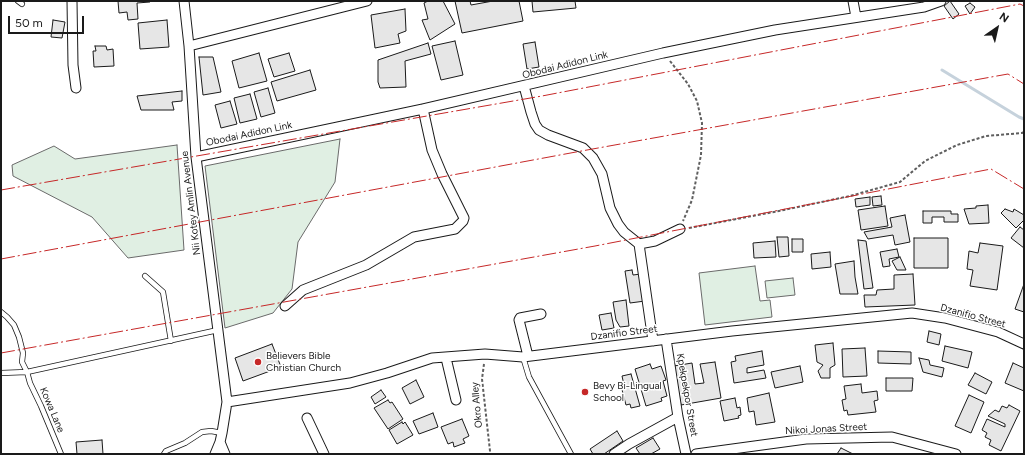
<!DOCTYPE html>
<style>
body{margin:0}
#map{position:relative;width:1025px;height:455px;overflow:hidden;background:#fff;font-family:Figtree,sans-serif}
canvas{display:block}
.frame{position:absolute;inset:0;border:2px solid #1a1a1a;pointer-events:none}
.north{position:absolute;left:977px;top:8px;width:40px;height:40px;-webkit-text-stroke:3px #fff;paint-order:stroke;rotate:34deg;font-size:11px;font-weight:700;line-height:16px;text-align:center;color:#1a1a1a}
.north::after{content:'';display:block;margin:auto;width:14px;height:18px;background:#1a1a1a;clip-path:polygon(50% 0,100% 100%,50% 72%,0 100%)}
.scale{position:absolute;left:8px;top:16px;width:76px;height:18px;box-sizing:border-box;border:2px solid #1a1a1a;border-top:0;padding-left:5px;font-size:12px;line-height:14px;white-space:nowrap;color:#1a1a1a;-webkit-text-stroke:3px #fff;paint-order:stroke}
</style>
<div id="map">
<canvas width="1025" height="455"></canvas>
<div class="frame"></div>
<div class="north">N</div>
<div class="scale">50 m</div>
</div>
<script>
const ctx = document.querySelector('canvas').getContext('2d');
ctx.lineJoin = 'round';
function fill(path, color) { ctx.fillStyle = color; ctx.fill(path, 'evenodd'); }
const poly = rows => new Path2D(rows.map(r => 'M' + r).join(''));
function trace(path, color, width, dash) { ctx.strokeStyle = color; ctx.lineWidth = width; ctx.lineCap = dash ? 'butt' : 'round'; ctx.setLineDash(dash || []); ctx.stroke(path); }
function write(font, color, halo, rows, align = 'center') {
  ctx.font = font + ' Figtree,sans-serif'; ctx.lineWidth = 3; ctx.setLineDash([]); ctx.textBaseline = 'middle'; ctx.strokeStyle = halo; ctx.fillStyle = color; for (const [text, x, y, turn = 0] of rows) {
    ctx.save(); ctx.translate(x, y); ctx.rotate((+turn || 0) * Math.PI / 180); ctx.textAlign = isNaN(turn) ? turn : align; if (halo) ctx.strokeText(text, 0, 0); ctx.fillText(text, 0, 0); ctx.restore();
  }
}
const green = poly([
 [340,139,335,182,298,242,292,289,273,313,225,328,205,166,340,139],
 [177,145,184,250,128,258,92,217,13,176,12,165,54,146,75,159,177,145],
 [755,266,760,301,770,300,772,317,705,325,699,273,755,266],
 [793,278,795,295,767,298,765,281,793,278]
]);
fill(green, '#e0efe3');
trace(green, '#6a6a6a', 1);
trace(poly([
 [942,70,1019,117,1024,119]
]), '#c6d2dc', 3);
const building = poly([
 [118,1,150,1,150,2,137,3,138,19,128,20,127,12,119,13,118,1],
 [428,1,443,1,455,24,430,40,422,20,428,19,424,3,428,1],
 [455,1,470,1,471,5,493,1,519,1,523,21,462,33,455,1],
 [532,1,575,1,576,8,533,12,532,1],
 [950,1,959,14,953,19,944,6,950,1],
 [970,3,975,7,970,14,965,6,970,3],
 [405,9,406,31,398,34,400,43,375,48,371,15,405,9],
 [53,20,65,22,62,38,51,37,53,20],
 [167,20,169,47,140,49,138,23,167,20],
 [455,41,463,75,441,80,432,46,455,41],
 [535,42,539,67,527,69,523,44,535,42],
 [428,43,431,54,405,61,406,87,380,88,378,82,378,60,428,43],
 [95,46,106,46,107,50,113,49,114,66,94,67,93,51,96,51,95,46],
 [259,53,267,81,239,88,232,61,259,53],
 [289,53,295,71,274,77,268,59,289,53],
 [199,57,213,57,221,92,203,95,199,57],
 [310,70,316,90,277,101,271,82,310,70],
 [268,88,275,113,261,117,254,92,268,88],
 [182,91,182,101,172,102,174,110,141,110,137,96,182,91],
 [250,94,257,119,240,123,234,98,250,94],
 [230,101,237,124,221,128,215,105,230,101],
 [881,196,882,205,873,206,872,197,881,196],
 [870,197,870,205,856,207,855,199,870,197],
 [988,205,989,223,969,224,964,209,976,208,976,206,988,205],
 [885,206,888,226,861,230,858,210,885,206],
 [1005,209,1013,212,1014,209,1024,215,1024,220,1016,228,1001,213,1005,209],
 [923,211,951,211,951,214,958,214,958,222,944,222,944,217,932,217,932,223,923,223,923,211],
 [905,215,910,242,895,245,893,235,868,239,864,232,892,227,890,218,905,215],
 [1020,227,1024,230,1024,248,1011,238,1020,227],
 [777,237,788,237,789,256,779,257,777,237],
 [914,238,948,238,948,268,914,268,914,238],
 [792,239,803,239,803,252,792,252,792,239],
 [858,240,866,241,873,288,864,289,858,240],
 [775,241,776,257,754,258,753,243,775,241],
 [980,243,1003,246,997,290,970,286,973,270,967,269,969,251,978,253,980,243],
 [897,249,899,257,889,259,890,266,883,267,880,252,897,249],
 [830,252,831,267,812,269,811,254,830,252],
 [900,257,906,270,897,270,892,261,900,257],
 [854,261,855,277,858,294,840,294,835,264,854,261],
 [632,270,633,275,641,274,645,301,630,303,625,271,632,270],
 [913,274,915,305,865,307,864,295,876,295,877,290,894,289,894,275,913,274],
 [1024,284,1024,312,1015,309,1024,284],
 [626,300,629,326,620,327,616,320,613,302,626,300],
 [611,313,614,328,602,330,599,315,611,313],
 [929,331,941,334,939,345,927,342,929,331],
 [833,343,835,365,830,368,830,378,821,378,818,371,823,365,817,362,815,345,833,343],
 [272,344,281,367,243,381,235,358,272,344],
 [945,346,972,352,968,368,942,361,945,346],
 [865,348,867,376,843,377,842,349,865,348],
 [762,351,764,365,747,368,747,373,764,370,766,378,734,383,731,362,736,361,735,356,762,351],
 [878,351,911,352,911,364,878,363,878,351],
 [919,358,929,360,930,365,944,368,942,377,923,372,919,358],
 [715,362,721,398,681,405,674,366,692,363,695,384,704,383,700,364,715,362],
 [1013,363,1024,368,1024,391,1005,383,1013,363],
 [650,364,652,369,661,366,666,380,663,381,667,396,661,398,662,401,646,406,635,369,650,364],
 [800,366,803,382,775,388,771,372,800,366],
 [975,373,992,382,986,394,968,385,975,373],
 [631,374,640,406,631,408,630,404,626,405,621,386,624,385,622,376,631,374],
 [886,378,913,378,912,391,886,391,886,378],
 [416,380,424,397,410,404,402,388,416,380],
 [861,384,862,393,877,391,878,400,874,401,876,412,848,415,847,410,844,411,842,400,846,399,844,386,861,384],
 [381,390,386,397,375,404,371,397,381,390],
 [769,393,775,422,756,425,754,411,749,412,747,398,769,393],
 [969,395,984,402,971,433,955,426,969,395],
 [735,398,737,408,740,407,741,415,738,416,739,418,724,421,720,401,735,398],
 [388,400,390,403,392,402,403,419,388,429,374,408,388,400],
 [1009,405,1020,411,1001,451,989,445,991,440,985,437,987,433,982,430,987,419,1005,427,1005,424,988,416,995,410,999,412,1002,406,1007,408,1009,405],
 [433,413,438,427,419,434,413,421,433,413],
 [462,419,469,436,463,439,465,443,454,447,453,442,448,444,441,427,462,419],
 [402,422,403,424,405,422,413,435,397,444,389,430,402,422],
 [617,431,623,441,604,454,593,454,590,449,617,431],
 [653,438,660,449,651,454,640,454,636,448,653,438],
 [102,440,103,454,77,454,76,442,102,440],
 [841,448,853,454,837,454,841,448]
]);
fill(building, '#e6e6e6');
trace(building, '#1a1a1a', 1);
const service = poly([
 [18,1,22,4],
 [145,276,163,292,171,341],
 [1,312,7,317,14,325,19,337,23,353,22,362,27,372,218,330],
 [523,357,529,377,571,454],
 [1,373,27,372,30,383,41,406,61,454],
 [164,454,166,451,185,443,202,432,211,431,222,433]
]);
const minor = poly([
 [72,1,73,65,76,88],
 [184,1,189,46,196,157,227,402,222,433,220,442,215,454],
 [853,1,856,17],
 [189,46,367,1],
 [524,86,531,112,535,124,539,130,548,135,583,148,593,158,602,174,610,208,618,224,624,232,639,244,655,241,680,229],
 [196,157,423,109,663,53,775,30,924,7,941,1],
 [639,244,653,341],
 [285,306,303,290,366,265,414,237,455,229,463,221,464,218,442,174,432,150,423,109],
 [666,339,678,417,686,454],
 [528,356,519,320,520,318,541,314],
 [446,358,456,400],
 [227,402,350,383,387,373,432,358,485,354,523,357,732,331,912,313,945,318,998,332,1024,344],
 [307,418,324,454],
 [220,442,225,454],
 [614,454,629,444,678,417],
 [696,454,806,439,892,437,956,454]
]);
trace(service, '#1a1a1a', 6);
trace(minor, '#1a1a1a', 11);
trace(poly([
 [670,61,688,84,697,101,702,123,701,155,692,200,683,221],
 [689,228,779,211,850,196,900,182,925,161,957,145,986,136,1022,133,1024,132],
 [484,364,482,379,490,451,490,454]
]), '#5f5f5f', 2, [3, 2]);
trace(service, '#fff', 4.5);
trace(minor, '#fff', 9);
trace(poly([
 [1,190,542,96,1020,4,1024,6],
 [1,259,576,152,1008,74,1024,84],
 [1,353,595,246,991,169,1024,189]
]), '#c62828', 1, [14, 3, 2, 3]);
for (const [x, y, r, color] of [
 [258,362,4,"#c62828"],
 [585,392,4,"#c62828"]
]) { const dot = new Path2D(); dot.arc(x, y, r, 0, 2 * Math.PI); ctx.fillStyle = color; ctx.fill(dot); trace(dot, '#fff', 1.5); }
write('10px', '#1a1a1a', '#fff', [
 ["Obodai Adidon Link",565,65,-14],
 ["Obodai Adidon Link",249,134,-12],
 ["Nii Kotey Amlin Avenue",191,203,-97],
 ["Dzanifio Street",973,316,15],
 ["Dzanifio Street",624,333,-7],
 ["Kpekpekpor Street",687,395,80],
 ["Okro Alley",477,405,-95],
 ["Kowa Lane",52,410,67],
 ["Nikoi Jonas Street",826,429,-3]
]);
write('10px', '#1a1a1a', '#fff', [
 ["Believers Bible",266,356],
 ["Christian Church",266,368],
 ["Bevy Bi-Lingual",593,386],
 ["School",593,398]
], 'left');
</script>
